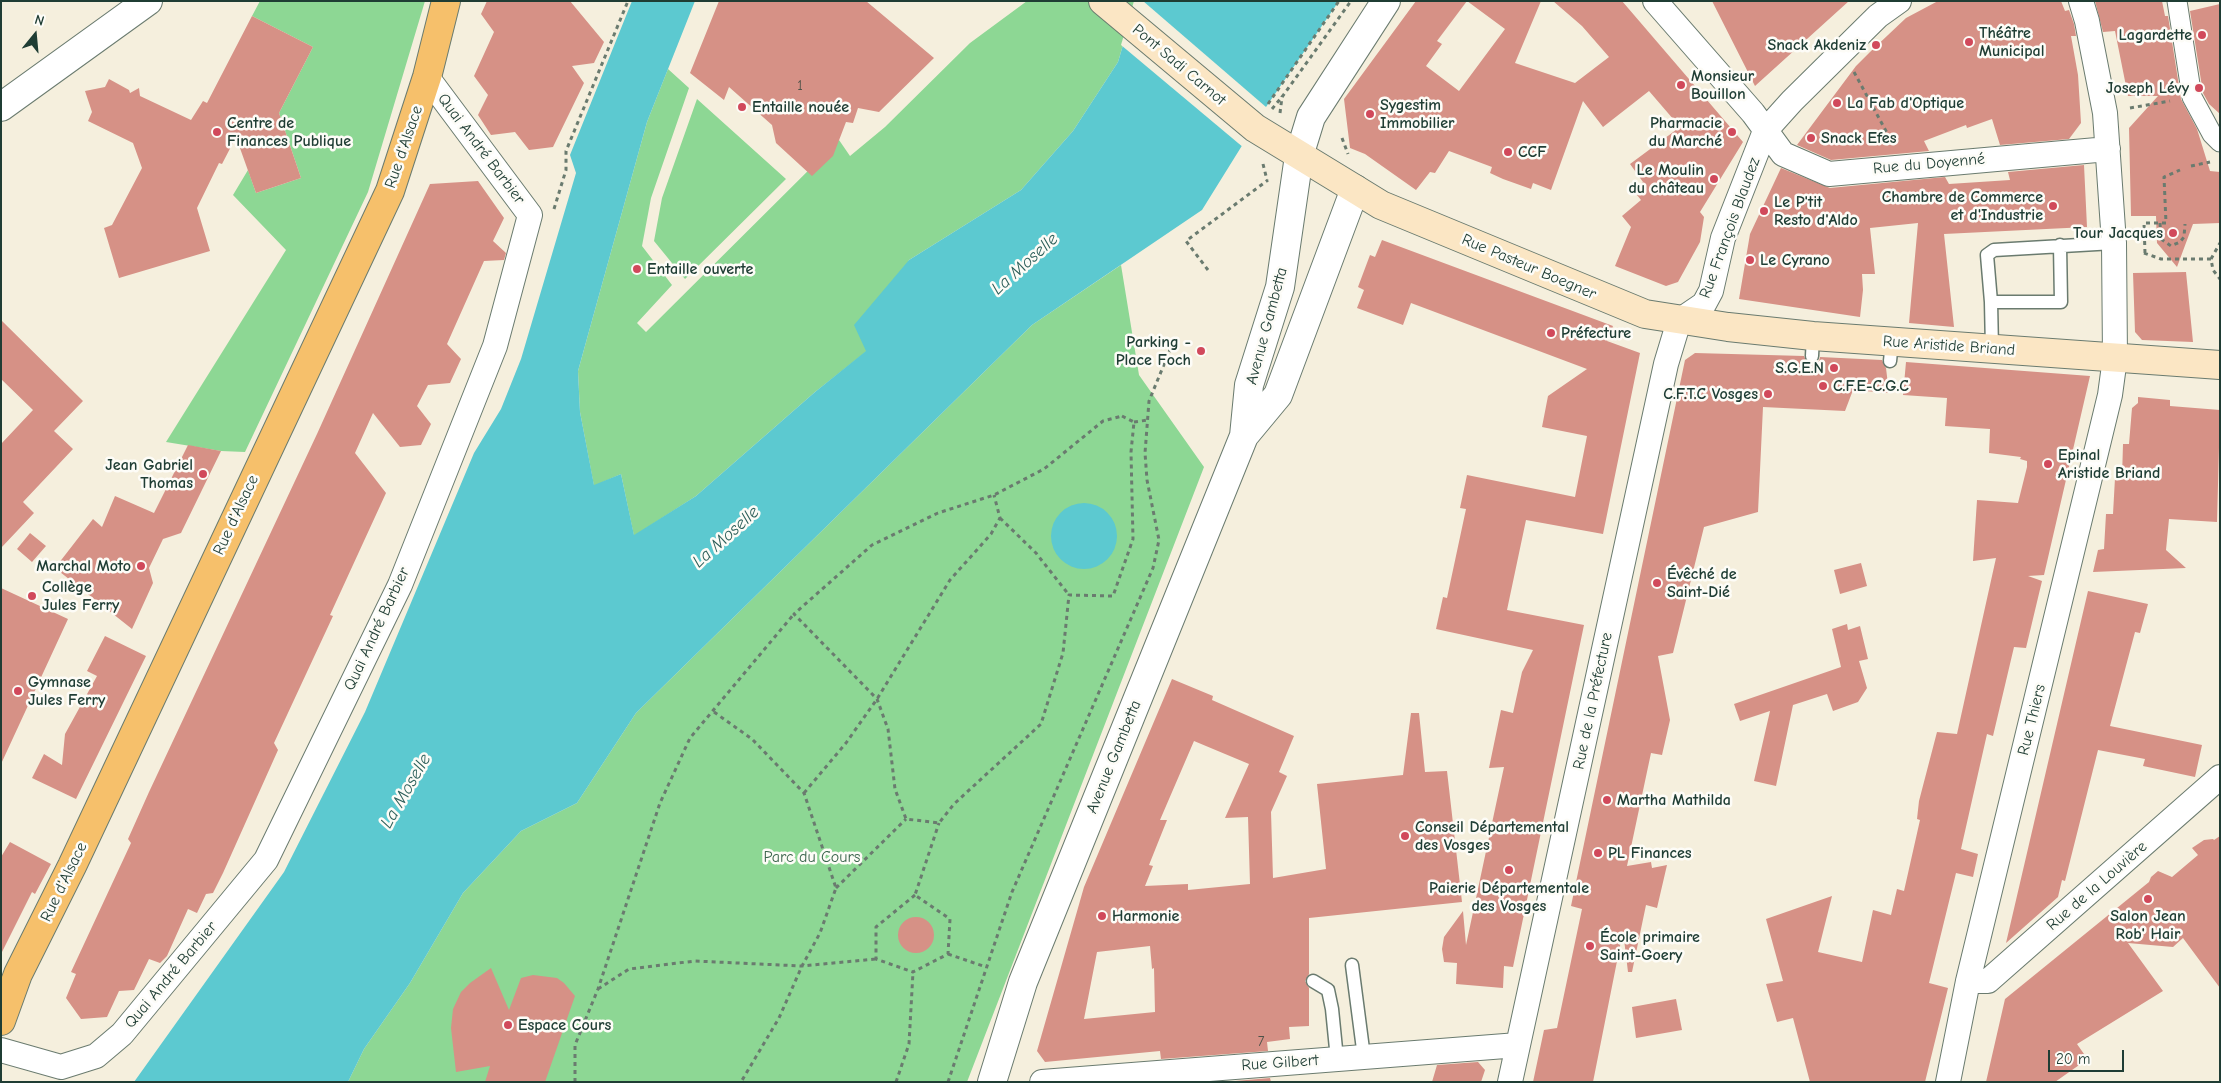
<!DOCTYPE html>
<meta charset="utf-8">
<style>
body{margin:0}
#map{position:relative;width:2221px;height:1083px;overflow:hidden;background:#f5efdd;font-family:"Comic Neue",sans-serif}
canvas{display:block}
.frame{position:absolute;inset:0;border:2px solid #1f3d34;pointer-events:none}
.north{position:absolute;left:10px;top:10px;width:50px;height:50px;-webkit-text-stroke:4px #fdfcf7;paint-order:stroke;rotate:17deg;font-size:14px;font-weight:700;line-height:20px;text-align:center;color:#1f3d34}
.north::after{content:'';display:block;margin:auto;width:18px;height:22px;background:#1f3d34;clip-path:polygon(50% 0,100% 100%,50% 72%,0 100%)}
.scale{position:absolute;left:2048px;top:1050px;width:76px;height:22px;box-sizing:border-box;border:2px solid #1f3d34;border-top:0;padding-left:6px;font-size:15px;line-height:18px;white-space:nowrap;color:#1f3d34;-webkit-text-stroke:4px #fdfcf7;paint-order:stroke}
</style>
<div id="map">
<canvas width="2221" height="1083"></canvas>
<div class="frame"></div>
<div class="north">N</div>
<div class="scale">20 m</div>
</div>
<script>
const ctx = document.querySelector('canvas').getContext('2d');
ctx.lineJoin = 'round';
function fill(path, color) { ctx.fillStyle = color; ctx.fill(path, 'evenodd'); }
const poly = rows => new Path2D(rows.map(r => 'M' + r).join(''));
function trace(path, color, width, dash) { ctx.strokeStyle = color; ctx.lineWidth = width; ctx.lineCap = dash ? 'butt' : 'round'; ctx.setLineDash(dash || []); ctx.stroke(path); }
function write(font, color, halo, rows, align = 'center') {
  ctx.font = font + ' "Comic Neue",sans-serif'; ctx.lineWidth = 5; ctx.setLineDash([]); ctx.textBaseline = 'middle'; ctx.strokeStyle = halo; ctx.fillStyle = color; for (const [text, x, y, turn = 0] of rows) {
    ctx.save(); ctx.translate(x, y); ctx.rotate((+turn || 0) * Math.PI / 180); ctx.textAlign = isNaN(turn) ? turn : align; if (halo) ctx.strokeText(text, 0, 0); ctx.fillText(text, 0, 0); ctx.restore();
  }
}
fill(poly([
 [260,1,425,1,368,192,245,452,221,451,166,442,286,250,233,195,248,170,256,193,301,178,279,113,313,47,252,16],
 [1027,1,1136,1,1118,62,1073,131,1021,190,909,260,867,351,815,392,696,496,634,536,621,474,594,486,580,412,578,371,647,122,668,69,689,88,651,198,642,246,672,285,637,323,646,332,839,140,850,156,885,127,970,43],
 [697,99,786,179,685,279,654,241,662,198],
 [1121,265,1139,375,1204,467,967,1082,348,1082,364,1049,410,983,463,893,521,831,577,803,636,713,1032,325]
]), '#8dd794');
fill(poly([
 [632,1,695,1,647,122,578,371,580,412,594,485,621,474,634,535,696,496,815,392,866,351,854,325,909,260,1021,190,1073,131,1118,62,1136,1,1339,1,1266,107,1202,210,1032,325,636,713,577,803,521,831,463,893,410,983,364,1049,348,1082,134,1082,284,872,365,712,474,453,501,409,521,359,576,173,570,155],
 '1051 536a33 33 0 1 1 66 0a33 33 0 1 1-66 0Z'
]), '#5cc9d0');
fill(poly([
 [1134,1,1143,1,1266,107,1266,111,1244,148,1121,45]
]), '#f5efdd');
fill(poly([
 [487,1,570,1,604,42,594,63,572,66,584,83,553,147,529,150,515,132,491,135,478,115,488,95,474,76,494,32,481,14],
 [719,1,866,1,934,58,879,112,858,108,853,123,846,122,833,156,812,176,776,143,772,125,729,87,724,100,690,73],
 [1416,1,1541,1,1515,63,1575,83,1609,57,1582,26,1553,1,1622,1,1743,142,1700,212,1704,217,1700,242,1678,282,1666,286,1615,266,1631,227,1622,216,1641,200,1633,190,1643,182,1630,164,1680,127,1649,91,1603,127,1583,101,1551,190,1533,183,1531,189,1503,179,1490,173,1492,167,1449,151,1435,173,1430,172,1416,190,1365,154,1350,148,1344,99],
 [1467,1,1505,29,1459,91,1426,66,1442,44,1437,41],
 [1712,1,1849,1,1755,86],
 [1938,1,2061,1,2065,11,2069,10,2074,24,2076,36,2071,36,2078,75,2081,123,2069,139,2000,145,1992,119,1967,128,1966,125,1924,141,1929,151,1831,160,1797,145,1856,66,1870,52,1906,18],
 [2095,1,2162,1,2165,16,2168,16,2181,99,2197,129,2210,171,2220,172,2220,223,2193,224,2177,267,2157,243,2156,216,2131,216,2129,128,2158,96,2128,96,2115,31,2103,32],
 [2220,4,2220,114,2209,104,2203,93,2190,11],
 [252,16,313,47,279,113,301,178,256,193,236,137,222,164,219,163,197,208,210,251,119,278,104,228,112,225,142,168,133,143,88,121,92,112,85,91,105,87,109,79,129,90,130,93,139,88,140,96,191,120,203,101,207,103],
 [2084,165,2087,227,1944,234,1954,327,1909,323,1918,223,1870,228,1875,274,1862,274,1863,290,1860,317,1739,299,1750,234,1781,168,1830,188,1945,177,1949,184,2010,180,2008,172],
 [478,181,504,218,493,241,506,253,504,260,484,261,447,344,461,359,450,383,428,385,417,406,431,424,421,445,400,447,373,413,355,453,386,493,330,615,333,616,274,743,278,750,223,873,213,893,206,894,197,913,188,909,167,956,160,963,149,959,134,990,119,991,107,1017,81,1019,66,998,76,974,71,972,131,843,128,839,149,792,317,434,430,184],
 [1382,240,1613,326,1607,341,1640,353,1603,534,1526,520,1507,610,1584,625,1513,967,1504,966,1503,988,1456,984,1457,963,1444,962,1442,949,1444,937,1463,911,1466,945,1504,767,1489,768,1501,710,1513,713,1522,672,1533,650,1436,629,1443,597,1447,598,1466,509,1460,508,1467,475,1575,497,1587,436,1542,427,1548,396,1587,369,1411,303,1403,325,1357,308,1364,290,1358,287,1370,255,1375,257],
 [2186,272,2193,342,2142,340,2135,332,2133,273],
 [1,320,83,401,54,431,73,449,23,502,34,513,1,548,1,444,33,410,1,379],
 [1695,353,1804,356,1807,363,1812,364,1819,361,1820,357,1882,360,1886,368,1889,393,1853,390,1845,411,1763,407,1758,512,1704,527,1673,653,1658,656,1670,720,1662,755,1651,753,1627,866,1651,862,1652,868,1667,865,1657,908,1646,905,1632,972,1628,972,1623,931,1593,1082,1533,1082,1544,1030,1557,1028,1582,909,1571,906,1685,360],
 [1906,362,2090,376,2044,575,2028,576,2042,581,2026,648,2014,647,1993,736,1987,734,1961,849,1978,854,1973,877,1956,873,1929,983,1948,988,1925,1082,1810,1082,1793,1018,1777,1022,1766,984,1783,981,1766,919,1832,896,1818,952,1862,962,1873,910,1891,915,1897,889,1904,891,1920,820,1917,819,1919,801,1937,732,1957,734,1996,558,1973,561,1977,500,2018,503,2027,467,2027,461,2020,459,2021,457,1989,453,1990,429,1945,426,1947,398,1903,395],
 [2138,397,2170,400,2170,406,2220,410,2217,522,2169,519,2166,550,2186,568,2093,572,2098,550,2104,549,2106,514,2113,514,2115,478,2122,478,2123,444,2129,444,2132,408,2138,403],
 [188,445,221,451,181,533,163,539,149,568,153,583,132,629,55,568,93,519,102,527,115,496,154,513],
 [30,533,46,546,32,562,17,549],
 [1861,563,1867,586,1840,594,1834,570],
 [1,588,68,619,1,764],
 [2088,591,2148,604,2140,633,2135,632,2110,726,2202,745,2195,777,2143,766,2145,759,2098,750,2065,881,2062,880,2058,897,2006,943],
 [1847,624,1848,630,1860,626,1868,659,1859,661,1867,688,1858,702,1833,711,1827,694,1793,705,1776,786,1754,781,1770,711,1740,721,1734,704,1841,667,1832,629],
 [105,636,146,656,76,799,32,778,44,754,62,765,65,734,97,676,87,671],
 [1172,679,1213,696,1212,700,1294,736,1279,772,1287,776,1271,812,1273,878,1326,869,1317,784,1403,775,1411,713,1419,713,1425,772,1447,771,1462,902,1309,918,1309,974,1305,981,1309,988,1309,1026,1289,1027,1290,1039,1267,1042,1268,1051,1161,1059,1160,1051,1045,1062,1037,1051,1084,887],
 [1194,741,1249,764,1225,818,1248,817,1250,884,1188,890,1188,884,1145,886,1153,866,1149,865,1167,820,1160,820],
 [1150,946,1152,969,1154,968,1155,1012,1084,1019,1097,952],
 [2220,836,2220,988,2183,938,2173,947,2128,943,2163,991,2077,1044,2084,1054,2082,1063,2055,1082,1986,1082,2005,999,2149,882,2151,877,2158,871,2172,877,2198,855,2192,848,2204,840,2213,839,2214,840],
 [10,842,51,864,35,894,32,892,1,954,1,857],
 '898 935a18 18 0 1 1 36 0a18 18 0 1 1-36 0Z',
 [491,968,509,1010,521,978,533,975,557,978,564,983,575,996,545,1082,485,1082,490,1066,456,1072,451,1028,453,1009,461,992,470,983],
 [1676,999,1682,1030,1636,1038,1632,1007],
 [1478,1062,1485,1070,1481,1082,1432,1082,1437,1065],
 [1270,1078,1271,1082,1223,1082]
]), '#d69186');
const service = poly([
 [1991,302,2061,302,2060,245],
 [1992,349,1991,302,1987,255,1994,250,2114,243],
 [1812,356,1813,336],
 [1890,361,1892,342],
 [1352,965,1364,1057],
 [1313,981,1328,990,1332,1009,1337,1059]
]);
const pedestrian = poly([
 [2177,1,2192,97,2212,134,2220,142]
]);
const minor = poly([
 [1655,1,1753,113,1783,154,1829,174,2108,149],
 [1968,981,1988,981,2220,777],
 [1,1050,61,1067,96,1056,122,1034,266,860,400,585,495,346,530,215,427,77],
 [1042,1082,1518,1045],
 [1510,1082,1666,364,1679,321,1704,304,1711,291,1723,238,1765,131,1792,101,1878,16,1899,1],
 [1948,1082,1968,981,2110,395,2115,358,2114,243,2105,113,2087,21,2081,1]
]);
const tertiary = poly([
 [1,107,148,1],
 [1244,436,1278,395,1355,189],
 [992,1082,1023,982,1244,436,1249,385,1280,287,1299,156,1311,117,1386,1]
]);
const secondary = poly([
 [1103,1,1255,128,1355,189,1381,205,1645,314,1728,327,1813,336,2220,365]
]);
const primary = poly([
 [1,1021,18,974,72,866,390,191,427,77,446,1]
]);
trace(service, '#6a7b6f', 15);
trace(pedestrian, '#6a7b6f', 21);
trace(minor, '#6a7b6f', 26);
trace(tertiary, '#6a7b6f', 30);
trace(secondary, '#6a7b6f', 30);
trace(primary, '#6a7b6f', 30);
trace(poly([
 [1854,72,1893,144],
 [1268,104,1339,1],
 [2130,108,2170,101],
 [1272,109,1281,98],
 [1280,113,1282,97,1351,1],
 [1342,138,1348,154],
 [1263,164,1267,180],
 [2191,166,2210,162],
 [554,209,566,170,566,151,628,1],
 [2160,223,2161,239,2171,246,2180,242,2184,237,2185,224],
 [2144,253,2161,259,2211,259,2213,270,2220,279],
 [2145,253,2144,223,2166,223,2164,177,2180,170],
 [2211,259,2220,243],
 [1208,270,1186,241,1268,180],
 [1122,416,1134,422,1131,452,1133,539,1113,596,1069,595,1063,653,1041,724,954,804,939,823,906,819,895,789,888,729,877,699,794,614,872,545,938,513,994,495,1044,469,1103,421,1122,416],
 [1134,422,1148,420],
 [1000,518,1036,553,1069,595],
 [714,712,752,739,804,793,836,888,820,933,802,966,779,1018,741,1082],
 [804,793,846,743,877,699,950,580,991,534,1000,518,994,495],
 [836,888,906,819],
 [915,895,876,927,876,959,913,972,948,954,950,919,915,895,939,823],
 [948,954,986,967],
 [598,989,629,969,695,961,802,966,876,959],
 [575,1082,575,1045,598,989,660,803,690,738,794,614],
 [896,1082,909,1044,913,972],
 [948,1082,1012,892,1153,568,1159,540,1147,480,1145,453,1149,401,1172,345]
]), '#6a7b6f', 3, [4, 4]);
trace(service, '#fff', 12);
trace(pedestrian, '#fff', 19);
trace(minor, '#fff', 24);
trace(tertiary, '#fff', 28);
trace(secondary, '#fbe6c4', 28);
trace(primary, '#f6c06b', 28);
for (const [x, y, r, color] of [
 [2202,35,5,"#d1495b"],
 [1969,42,5,"#d1495b"],
 [1876,45,5,"#d1495b"],
 [1681,85,5,"#d1495b"],
 [2199,88,5,"#d1495b"],
 [1837,103,5,"#d1495b"],
 [742,107,5,"#d1495b"],
 [1370,114,5,"#d1495b"],
 [217,132,5,"#d1495b"],
 [1732,132,5,"#d1495b"],
 [1811,138,5,"#d1495b"],
 [1508,152,5,"#d1495b"],
 [1714,179,5,"#d1495b"],
 [2053,206,5,"#d1495b"],
 [1764,211,5,"#d1495b"],
 [2173,233,5,"#d1495b"],
 [1750,260,5,"#d1495b"],
 [637,269,5,"#d1495b"],
 [1551,333,5,"#d1495b"],
 [1201,351,5,"#d1495b"],
 [1834,368,5,"#d1495b"],
 [1823,386,5,"#d1495b"],
 [1768,394,5,"#d1495b"],
 [2048,464,5,"#d1495b"],
 [203,474,5,"#d1495b"],
 [141,566,5,"#d1495b"],
 [1657,583,5,"#d1495b"],
 [32,596,5,"#d1495b"],
 [18,691,5,"#d1495b"],
 [1607,800,5,"#d1495b"],
 [1405,836,5,"#d1495b"],
 [1598,853,5,"#d1495b"],
 [1509,870,5,"#d1495b"],
 [2148,899,5,"#d1495b"],
 [1102,916,5,"#d1495b"],
 [1590,946,5,"#d1495b"],
 [508,1025,5,"#d1495b"]
]) { const dot = new Path2D(); dot.arc(x, y, r, 0, 2 * Math.PI); ctx.fillStyle = color; ctx.fill(dot); trace(dot, '#fdfcf7', 2); }
write('14px', '#4d5248', null, [
 ["1",800,86],
 ["7",1261,1042]
]);
write('bold 16px', '#1f3d34', '#fdfcf7', [
 ["Théâtre",1979,33],
 ["Municipal",1979,51],
 ["Lagardette",2192,35,"right"],
 ["Snack Akdeniz",1866,45,"right"],
 ["Monsieur",1691,76],
 ["Bouillon",1691,94],
 ["Joseph Lévy",2189,88,"right"],
 ["La Fab d'Optique",1847,103],
 ["Sygestim",1380,105],
 ["Immobilier",1380,123],
 ["Entaille nouée",752,107],
 ["Centre de",227,123],
 ["Finances Publique",227,141],
 ["Pharmacie",1722,123,"right"],
 ["du Marché",1722,141,"right"],
 ["Snack Efes",1821,138],
 ["CCF",1518,152],
 ["Le Moulin",1704,170,"right"],
 ["du château",1704,188,"right"],
 ["Chambre de Commerce",2043,197,"right"],
 ["et d'Industrie",2043,215,"right"],
 ["Le P'tit",1774,202],
 ["Resto d'Aldo",1774,220],
 ["Tour Jacques",2163,233,"right"],
 ["Le Cyrano",1760,260],
 ["Entaille ouverte",647,269],
 ["Préfecture",1561,333],
 ["Parking -",1191,342,"right"],
 ["Place Foch",1191,360,"right"],
 ["S.G.E.N",1824,368,"right"],
 ["C.F.E-C.G.C",1833,386],
 ["C.F.T.C Vosges",1758,394,"right"],
 ["Epinal",2058,455],
 ["Aristide Briand",2058,473],
 ["Jean Gabriel",193,465,"right"],
 ["Thomas",193,483,"right"],
 ["Marchal Moto",131,566,"right"],
 ["Évêché de",1667,574],
 ["Saint-Dié",1667,592],
 ["Collège",42,587],
 ["Jules Ferry",42,605],
 ["Gymnase",28,682],
 ["Jules Ferry",28,700],
 ["Martha Mathilda",1617,800],
 ["Conseil Départemental",1415,827],
 ["des Vosges",1415,845],
 ["PL Finances",1608,853],
 ["Paierie Départementale",1509,888,"center"],
 ["des Vosges",1509,906,"center"],
 ["Harmonie",1112,916],
 ["Salon Jean",2148,916,"center"],
 ["Rob' Hair",2148,934,"center"],
 ["École primaire",1600,937],
 ["Saint-Goery",1600,955],
 ["Espace Cours",518,1025]
], 'left');
write('16px', '#1f3d34', '#fdfcf7', [
 ["Pont Sadi Carnot",1179,65,40],
 ["Rue d'Alsace",404,147,-71],
 ["Quai André Barbier",481,149,53],
 ["Rue du Doyenné",1929,164,-5],
 ["Rue François Blaudez",1730,228,-70],
 ["Rue Pasteur Boegner",1529,267,23],
 ["Avenue Gambetta",1267,326,-75],
 ["Rue Aristide Briand",1949,346,4],
 ["Rue d'Alsace",236,515,-65],
 ["Quai André Barbier",377,629,-65],
 ["Rue de la Préfecture",1593,701,-78],
 ["Rue Thiers",2032,720,-76],
 ["Avenue Gambetta",1114,757,-68],
 ["Rue d'Alsace",64,882,-64],
 ["Rue de la Louvière",2097,886,-41],
 ["Quai André Barbier",171,975,-50],
 ["Rue Gilbert",1280,1063,-4]
]);
write('16px', '#3a644c', '#fdfcf7', [
 ["Parc du Cours",812,857]
]);
write('italic 18px', '#2e605b', '#fdfcf7', [
 ["La Moselle",1025,264,-42],
 ["La Moselle",726,537,-42],
 ["La Moselle",406,791,-60]
]);
</script>
